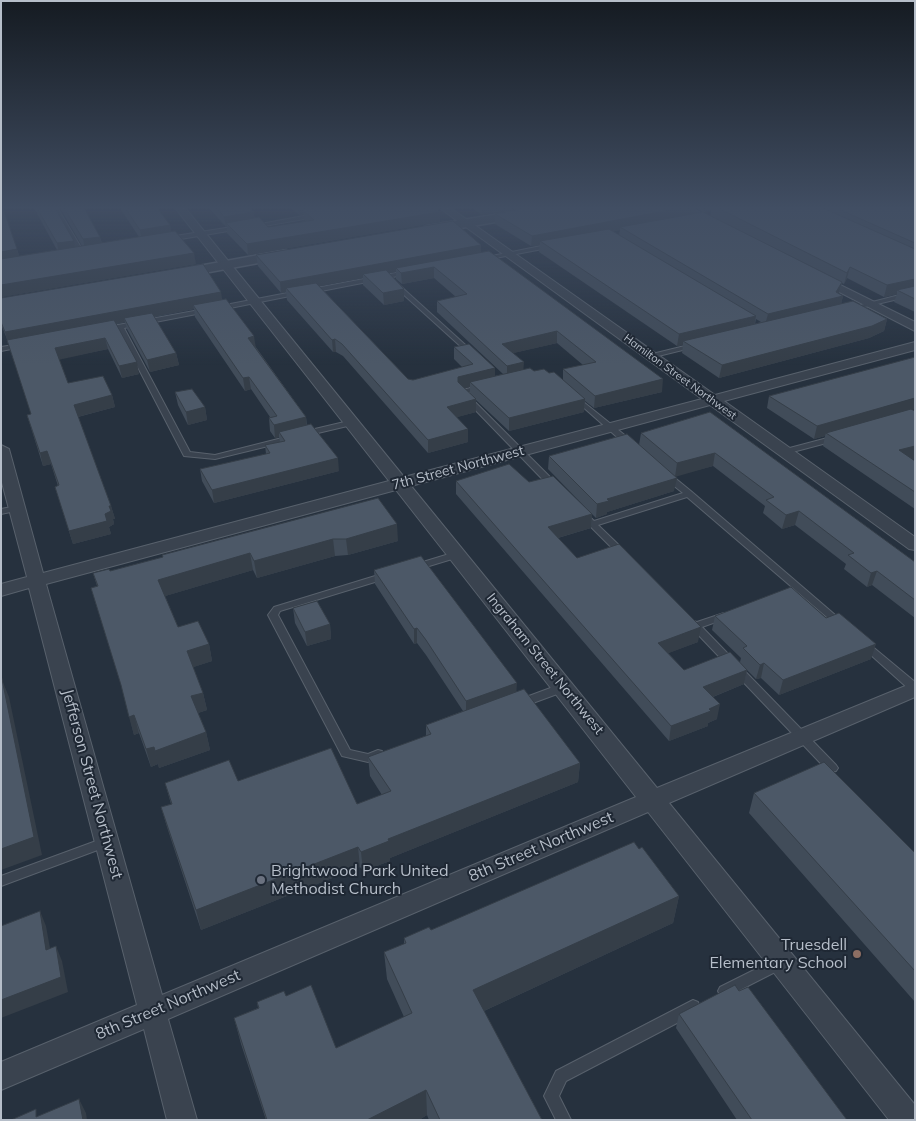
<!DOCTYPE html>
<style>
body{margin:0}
#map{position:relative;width:916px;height:1121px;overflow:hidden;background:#26313e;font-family:Mulish,sans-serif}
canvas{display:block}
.frame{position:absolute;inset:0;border:2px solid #b6bec9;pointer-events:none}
</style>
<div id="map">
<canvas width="916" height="1121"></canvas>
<div class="frame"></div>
</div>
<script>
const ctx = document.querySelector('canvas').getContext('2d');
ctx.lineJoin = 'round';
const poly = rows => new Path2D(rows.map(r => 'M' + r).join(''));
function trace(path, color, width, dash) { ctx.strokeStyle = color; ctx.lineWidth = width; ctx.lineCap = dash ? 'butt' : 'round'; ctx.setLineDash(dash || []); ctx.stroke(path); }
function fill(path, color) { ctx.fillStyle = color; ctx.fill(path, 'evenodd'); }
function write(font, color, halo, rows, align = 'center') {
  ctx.font = font + ' Mulish,sans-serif'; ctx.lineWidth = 4; ctx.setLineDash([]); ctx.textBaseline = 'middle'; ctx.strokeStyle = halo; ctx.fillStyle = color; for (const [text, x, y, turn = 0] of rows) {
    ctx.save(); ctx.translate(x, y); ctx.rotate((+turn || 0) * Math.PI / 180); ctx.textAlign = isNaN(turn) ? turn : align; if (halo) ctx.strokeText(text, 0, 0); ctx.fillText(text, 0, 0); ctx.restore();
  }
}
const service = poly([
 [54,209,58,209,85,254,84,255,79,254,54,209],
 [314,214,317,216,316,217,253,228,250,226,314,214],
 [238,226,241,228,240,229,169,241,166,239,169,237,238,226],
 [551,244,553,245,553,247,485,260,482,258,551,244],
 [406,271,408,272,408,274,311,293,308,291,311,289,406,271],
 [393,283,397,283,472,351,472,353,468,353,393,285,393,283],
 [298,291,300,292,300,294,220,310,217,308,220,306,298,291],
 [915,291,915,295,852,310,849,308,915,291],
 [205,309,207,310,207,312,124,328,190,452,215,455,290,436,293,436,293,440,215,459,184,456,118,329,107,331,104,329,107,327,205,309],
 [20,344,22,345,22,347,1,351,1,347,20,344],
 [693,344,696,346,695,347,650,358,647,356,648,355,693,344],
 [481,385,484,387,483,388,466,393,556,483,557,485,556,487,550,487,458,392,459,391,481,385],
 [576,396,632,441,633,443,632,445,626,445,574,399,574,397,576,396],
 [353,420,356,420,356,424,305,436,301,434,302,432,353,420],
 [835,436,839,438,838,440,785,454,781,452,782,450,835,436],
 [664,474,670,474,692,492,841,620,843,622,841,624,835,624,687,497,598,525,625,551,626,553,622,556,619,555,579,515,583,513,586,513,594,521,683,493,664,478,663,476,664,474],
 [17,506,20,506,21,508,20,510,1,514,1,509,17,506],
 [459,551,463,554,462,556,416,570,412,567,413,565,459,551],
 [385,573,389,576,388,578,280,611,278,615,350,750,368,754,378,750,382,751,383,754,382,757,368,762,342,756,268,615,274,607,385,573],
 [724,613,729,616,727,618,702,627,836,765,838,768,836,771,832,772,828,771,688,624,690,622,693,621,697,622,724,613],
 [865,642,868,643,915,682,915,692,911,691,862,647,860,645,862,643,865,642],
 [564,683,568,684,569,687,568,690,522,707,518,706,517,703,518,700,564,683],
 [107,837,111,839,113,842,111,845,1,886,1,876,107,837],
 [780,957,785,959,787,963,785,967,730,995,725,997,720,995,718,991,720,987,780,957],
 [693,1000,698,1002,700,1007,698,1012,566,1081,559,1096,571,1120,556,1120,544,1096,556,1071,693,1000]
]);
const minor = poly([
 [176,209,186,209,404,477,702,399,441,209,452,209,715,395,915,342,915,350,724,401,915,537,915,550,909,549,710,405,411,486,657,788,915,682,915,697,669,803,915,1105,915,1120,889,1120,648,812,168,1019,197,1120,167,1120,144,1029,1,1090,1,1062,137,1005,29,588,1,596,1,584,27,577,1,479,1,445,9,449,43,573,389,481,176,209],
 [396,490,636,797,162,995,46,584,396,490],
 [681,209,693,209,722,224,713,226,681,209],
 [820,275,915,322,915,331,816,280,814,278,820,275]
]);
const tertiary = poly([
 [529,209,554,209,548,213,426,234,419,230,426,226,529,209],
 [286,250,293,254,291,257,177,278,170,274,177,270,286,250]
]);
trace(service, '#58616c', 2);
trace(minor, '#58616c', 2);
trace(tertiary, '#58616c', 3);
fill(service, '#3a434f');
fill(minor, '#3a434f');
fill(tertiary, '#3a434f');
fill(poly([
 [34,208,55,208,75,247,82,246,60,208,84,208,100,237,102,243,139,237,120,208,157,208,170,225,171,232,196,264,1,297,17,249,19,256,57,250],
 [209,208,250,208,255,218,268,227,305,221,304,220,304,215,299,215,291,208,436,208,440,222,248,255,227,233,227,227,226,227],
 [472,208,521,208,482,215],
 [696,208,915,208,915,312,894,302,897,294,884,297,847,278,844,284,842,283,839,294,843,296,841,304,887,319,884,331,869,338,719,378,682,353,683,345,677,346,539,252,540,245,531,246,495,224,495,214,692,214,703,212],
 [711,211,710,216,703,212],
 [620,230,619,235,613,231],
 [756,319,761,322,755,324],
 [481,245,481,252,662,392,594,408,585,401,584,412,509,431,476,400,476,412,457,417,468,442,428,453,343,356,336,352,333,352,287,300,286,292,281,293,258,266,256,255],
 [396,272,396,279,402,284,434,278,456,297,437,301,437,312,503,374,495,376,454,347,454,359,462,367,413,380,408,379,319,286,363,278,363,285,384,305,404,301,404,289,389,273],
 [557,343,583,365,563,369,563,380,549,373,524,370,513,353],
 [470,387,470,394,464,388],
 [1,298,222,300,306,417,307,425,339,471,214,503,202,481,200,469,266,454,265,445,280,442,279,437,275,438,270,431,269,418,270,417,251,389,245,391,195,317,194,309,154,317,176,353,179,365,150,372,127,329,125,322,116,324,139,374,122,378,108,349,59,359,68,383,112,395,115,407,78,417,111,506,115,519,113,519,114,524,109,527,111,534,73,544,55,487,58,486,51,464,43,466,27,415,31,414,9,344,1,324],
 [175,392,205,407,207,420,188,425,178,405],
 [769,396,913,410,915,411,915,458,912,459,915,461,915,509,823,446,825,436,814,439,767,408],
 [710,412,915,562,915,618,872,585,867,587,844,569,846,564,795,525,782,529,763,513,765,506,713,466,675,476,674,491,607,512,607,514,596,518,592,514,591,528,558,538,577,558,698,642,668,653,684,670,740,662,741,658,712,630,715,616,871,659,779,695,761,678,756,679,747,670,744,684,713,697,717,719,708,723,708,726,669,741,456,494,456,481,586,508,548,469,549,456,639,445,641,433],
 [378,498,398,541,348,555,335,556,257,578,253,570,165,596,178,627,209,644,212,661,193,667,203,693,207,710,198,713,206,732,210,750,159,768,158,764,151,767,139,733,134,735,123,691,91,588,97,586,93,573,110,571,163,557,162,555],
 [374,570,516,692,580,763,578,782,390,858,390,861,363,871,360,867,201,930,167,827,161,807,171,804,165,783,238,781,357,804,382,795,370,776,368,757,426,736,426,725,463,711,426,655,417,643,414,644,375,584],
 [293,608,330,624,331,639,307,646,295,623],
 [754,793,915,853,915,1002,749,813],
 [639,849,679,896,673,923,484,1011,542,1120,429,1120,427,1115,419,1120,266,1120,241,1044,234,1018,258,1008,257,1002,286,996,336,1048,404,1017,387,979,384,952,404,944,404,938,431,930],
 [739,991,847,1120,737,1120,676,1028,679,1014]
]), '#414c59');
fill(poly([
 [298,208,342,208,303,210,304,215,299,215],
 [482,208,521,208,482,215],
 [680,208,692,208,691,216,620,227,620,230,544,244,540,241,540,245,531,246,532,236],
 [703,208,711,208,711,211,703,212],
 [254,212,255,223,226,223,227,227,226,227,224,217],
 [440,212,440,222,248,255,247,244],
 [170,225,172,236,142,241,140,230],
 [100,237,102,247,85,250,83,239],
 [74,241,76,252,59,254,57,243],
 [481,245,481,256,396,268,396,272,366,277,363,274,363,278,289,292,286,288,286,292,281,293,280,282],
 [17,249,20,260,1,263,1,252],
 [194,253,196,264,1,297,1,285],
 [434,267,434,278,402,284,401,273],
 [850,267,847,278,844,284,847,273],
 [915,279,915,290,897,290,897,294,884,297,887,285],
 [842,282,839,293,843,296,840,307,765,325,768,314,836,292],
 [404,289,404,301,384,305,383,293],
 [221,292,223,304,193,305,194,309,127,322,124,318,125,322,8,344,5,332],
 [756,316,754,327,683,341,683,345,677,346,679,334],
 [887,319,884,331,869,338,719,378,722,365],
 [557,331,557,343,501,356,502,344],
 [254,336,256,349,248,338],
 [105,338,108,349,58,360,55,348],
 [335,339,336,352,333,352,332,340],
 [176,353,179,365,150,372,147,360],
 [137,362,139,374,122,378,119,366],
 [524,362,523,375,507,378,507,366],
 [495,368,495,380,470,382,470,387,458,390,458,377],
 [249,377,251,389,245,391,243,378],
 [663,379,662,392,594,408,595,396],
 [112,395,115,407,77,417,74,405],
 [915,398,915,409,829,435,826,433,825,436,814,439,817,426],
 [476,399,476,412,447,420,447,407],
 [585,399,584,412,509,431,509,418],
 [205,407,207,420,188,425,186,412],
 [306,417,307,430,279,432,279,437,275,438,274,425],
 [468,429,468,442,428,453,428,440],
 [915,446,915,458,895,464,899,450],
 [47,451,51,464,43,466,40,453],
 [715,453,713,466,675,477,677,463],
 [338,458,339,471,214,503,212,490],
 [677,478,674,491,607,512,607,514,596,518,597,504,607,499],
 [109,506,111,506,115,519,113,519,114,524,109,527,111,534,73,544,69,531],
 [799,511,795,525,782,529,786,515],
 [592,514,591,528,547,541,548,527],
 [397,524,398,541,348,555,346,539],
 [333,539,335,556,257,578,254,561],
 [250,553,253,570,162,597,158,580],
 [877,571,872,585,867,587,871,573],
 [330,624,331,639,307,646,305,632],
 [701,627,698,642,656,658,658,643],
 [417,628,417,643,414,644,414,629],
 [209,644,212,661,191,668,187,651],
 [876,644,871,659,779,695,783,680],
 [764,663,761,678,756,679,760,665],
 [747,670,744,684,700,702,703,687],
 [1,673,2,680,9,697,42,855,1,870],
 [517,683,516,698,466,716,466,701],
 [203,693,207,710,195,714,191,696],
 [720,704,717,719,708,723,708,726,669,741,671,726],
 [134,715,139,733,134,735,129,717],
 [206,732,210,750,159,768,155,751],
 [154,747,158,764,151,767,146,749],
 [580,763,578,782,390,858,390,861,363,871,361,852,388,839],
 [358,847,360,867,201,930,196,910],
 [679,896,673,923,473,1016,473,990],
 [40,911,46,926,53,965,46,950],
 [56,946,62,961,68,992,1,1018,1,1000],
 [426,1090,427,1115,419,1120,367,1120],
 [79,1099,86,1113,87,1120,83,1120]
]), '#353e48');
const building = poly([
 [1,208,3,208,17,249,1,252,1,208],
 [37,208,55,208,74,241,57,243,37,208],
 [64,208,84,208,100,237,83,239,64,208],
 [125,208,157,208,170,225,140,230,125,208],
 [217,208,250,208,254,212,224,217,217,208],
 [311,208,436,208,440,212,247,244,226,223,259,217,268,227,314,220,303,210,311,208],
 [527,208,681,208,532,236,495,214,527,208],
 [718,208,823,208,915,249,915,279,887,285,850,267,847,273,718,208],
 [836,208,915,208,915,243,836,208],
 [703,212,842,282,836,292,843,296,768,314,620,227,703,212],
 [453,221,481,245,280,282,256,255,453,221],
 [609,229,756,316,679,334,540,241,609,229],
 [175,231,194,253,1,285,1,259,175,231],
 [489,251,663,379,595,396,563,369,596,362,557,331,502,344,524,362,507,366,437,301,467,294,434,267,401,273,396,268,489,251],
 [203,264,221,292,5,332,1,322,1,298,203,264],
 [386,270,404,289,383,293,363,274,386,270],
 [316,283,408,379,413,380,473,364,454,347,469,344,495,368,458,377,458,382,476,399,447,407,468,429,428,440,342,344,335,339,332,340,286,288,316,283],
 [915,286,915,299,897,290,915,286],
 [226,299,254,336,248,338,306,417,274,425,269,418,277,416,249,377,243,378,193,305,226,299],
 [853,301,887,319,872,326,722,365,683,341,853,301],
 [152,313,176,353,147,360,124,318,152,313],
 [114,320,137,362,119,366,105,338,55,348,68,383,103,376,112,395,74,405,111,506,109,506,111,511,105,514,107,521,69,531,55,487,59,485,47,451,40,453,27,415,31,414,7,340,114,320],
 [915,357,915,398,817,426,769,396,915,357],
 [530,368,534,371,544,369,549,373,554,372,585,399,509,418,470,382,530,368],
 [192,389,205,407,186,412,175,392,192,389],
 [911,409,915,411,915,446,899,450,915,461,915,492,826,433,911,409],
 [710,412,915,562,915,600,877,571,871,573,848,555,854,553,799,511,786,515,766,500,774,497,715,453,677,463,641,433,710,412],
 [311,424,338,458,212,490,200,469,270,453,265,445,285,441,279,432,311,424],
 [627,434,677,478,607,499,609,501,597,504,549,456,627,434],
 [509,464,529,482,553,476,592,514,548,527,577,558,619,544,701,627,658,643,684,670,730,652,747,670,703,687,720,704,709,709,711,711,671,726,456,481,509,464],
 [378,498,397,524,346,539,333,539,254,561,250,553,158,580,178,627,198,621,209,644,187,651,203,693,191,696,206,732,155,751,154,747,146,749,134,715,129,717,121,685,91,588,98,586,93,573,109,569,110,571,163,557,162,555,378,498],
 [421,556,517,683,466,701,426,640,417,628,414,629,374,570,421,556],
 [791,587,826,618,839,613,876,644,783,680,764,663,760,665,743,648,747,646,715,616,791,587],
 [317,601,330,624,305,632,293,608,317,601],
 [2,679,34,837,1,849,1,680,2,679],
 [524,689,580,763,388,839,389,841,361,852,358,847,196,910,161,807,172,804,165,783,229,760,238,781,331,748,357,804,391,791,368,757,431,734,426,725,524,689],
 [824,762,915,853,915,971,754,793,824,762],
 [634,842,639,849,642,847,679,896,473,990,542,1120,440,1120,426,1090,367,1120,267,1120,234,1018,259,1008,257,1002,284,991,286,996,311,985,336,1048,412,1013,384,952,406,943,404,938,429,927,431,930,634,842],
 [40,911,46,950,56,946,61,977,1,1000,1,926,40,911],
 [735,985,739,991,748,987,847,1120,752,1120,679,1014,735,985],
 [79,1099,83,1120,11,1120,36,1109,36,1117,79,1099]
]);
fill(building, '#4c5867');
trace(building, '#353e48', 1);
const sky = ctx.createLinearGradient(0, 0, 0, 365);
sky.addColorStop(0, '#151b22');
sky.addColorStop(0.57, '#414e63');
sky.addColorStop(1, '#414e6300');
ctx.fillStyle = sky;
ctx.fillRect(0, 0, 916, 365);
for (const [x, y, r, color] of [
 [261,880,5,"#6b7280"],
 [857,954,5,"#8d6e63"]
]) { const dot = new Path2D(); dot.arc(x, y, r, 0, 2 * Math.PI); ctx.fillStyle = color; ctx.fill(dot); trace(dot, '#1f2834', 2); }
write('11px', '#b6bec9', '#1f2834', [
 ["Hamilton Street Northwest",680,377,36]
]);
write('14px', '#b6bec9', '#1f2834', [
 ["7th Street Northwest",458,468,-15],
 ["Ingraham Street Northwest",545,664,51]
]);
write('16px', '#b6bec9', '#1f2834', [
 ["Jefferson Street Northwest",92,784,75],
 ["8th Street Northwest",541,847,-23],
 ["8th Street Northwest",168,1005,-23]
]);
write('16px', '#b6bec9', '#1f2834', [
 ["Brightwood Park United",271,871],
 ["Methodist Church",271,889],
 ["Truesdell",847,945,"right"],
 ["Elementary School",847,963,"right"]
], 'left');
</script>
